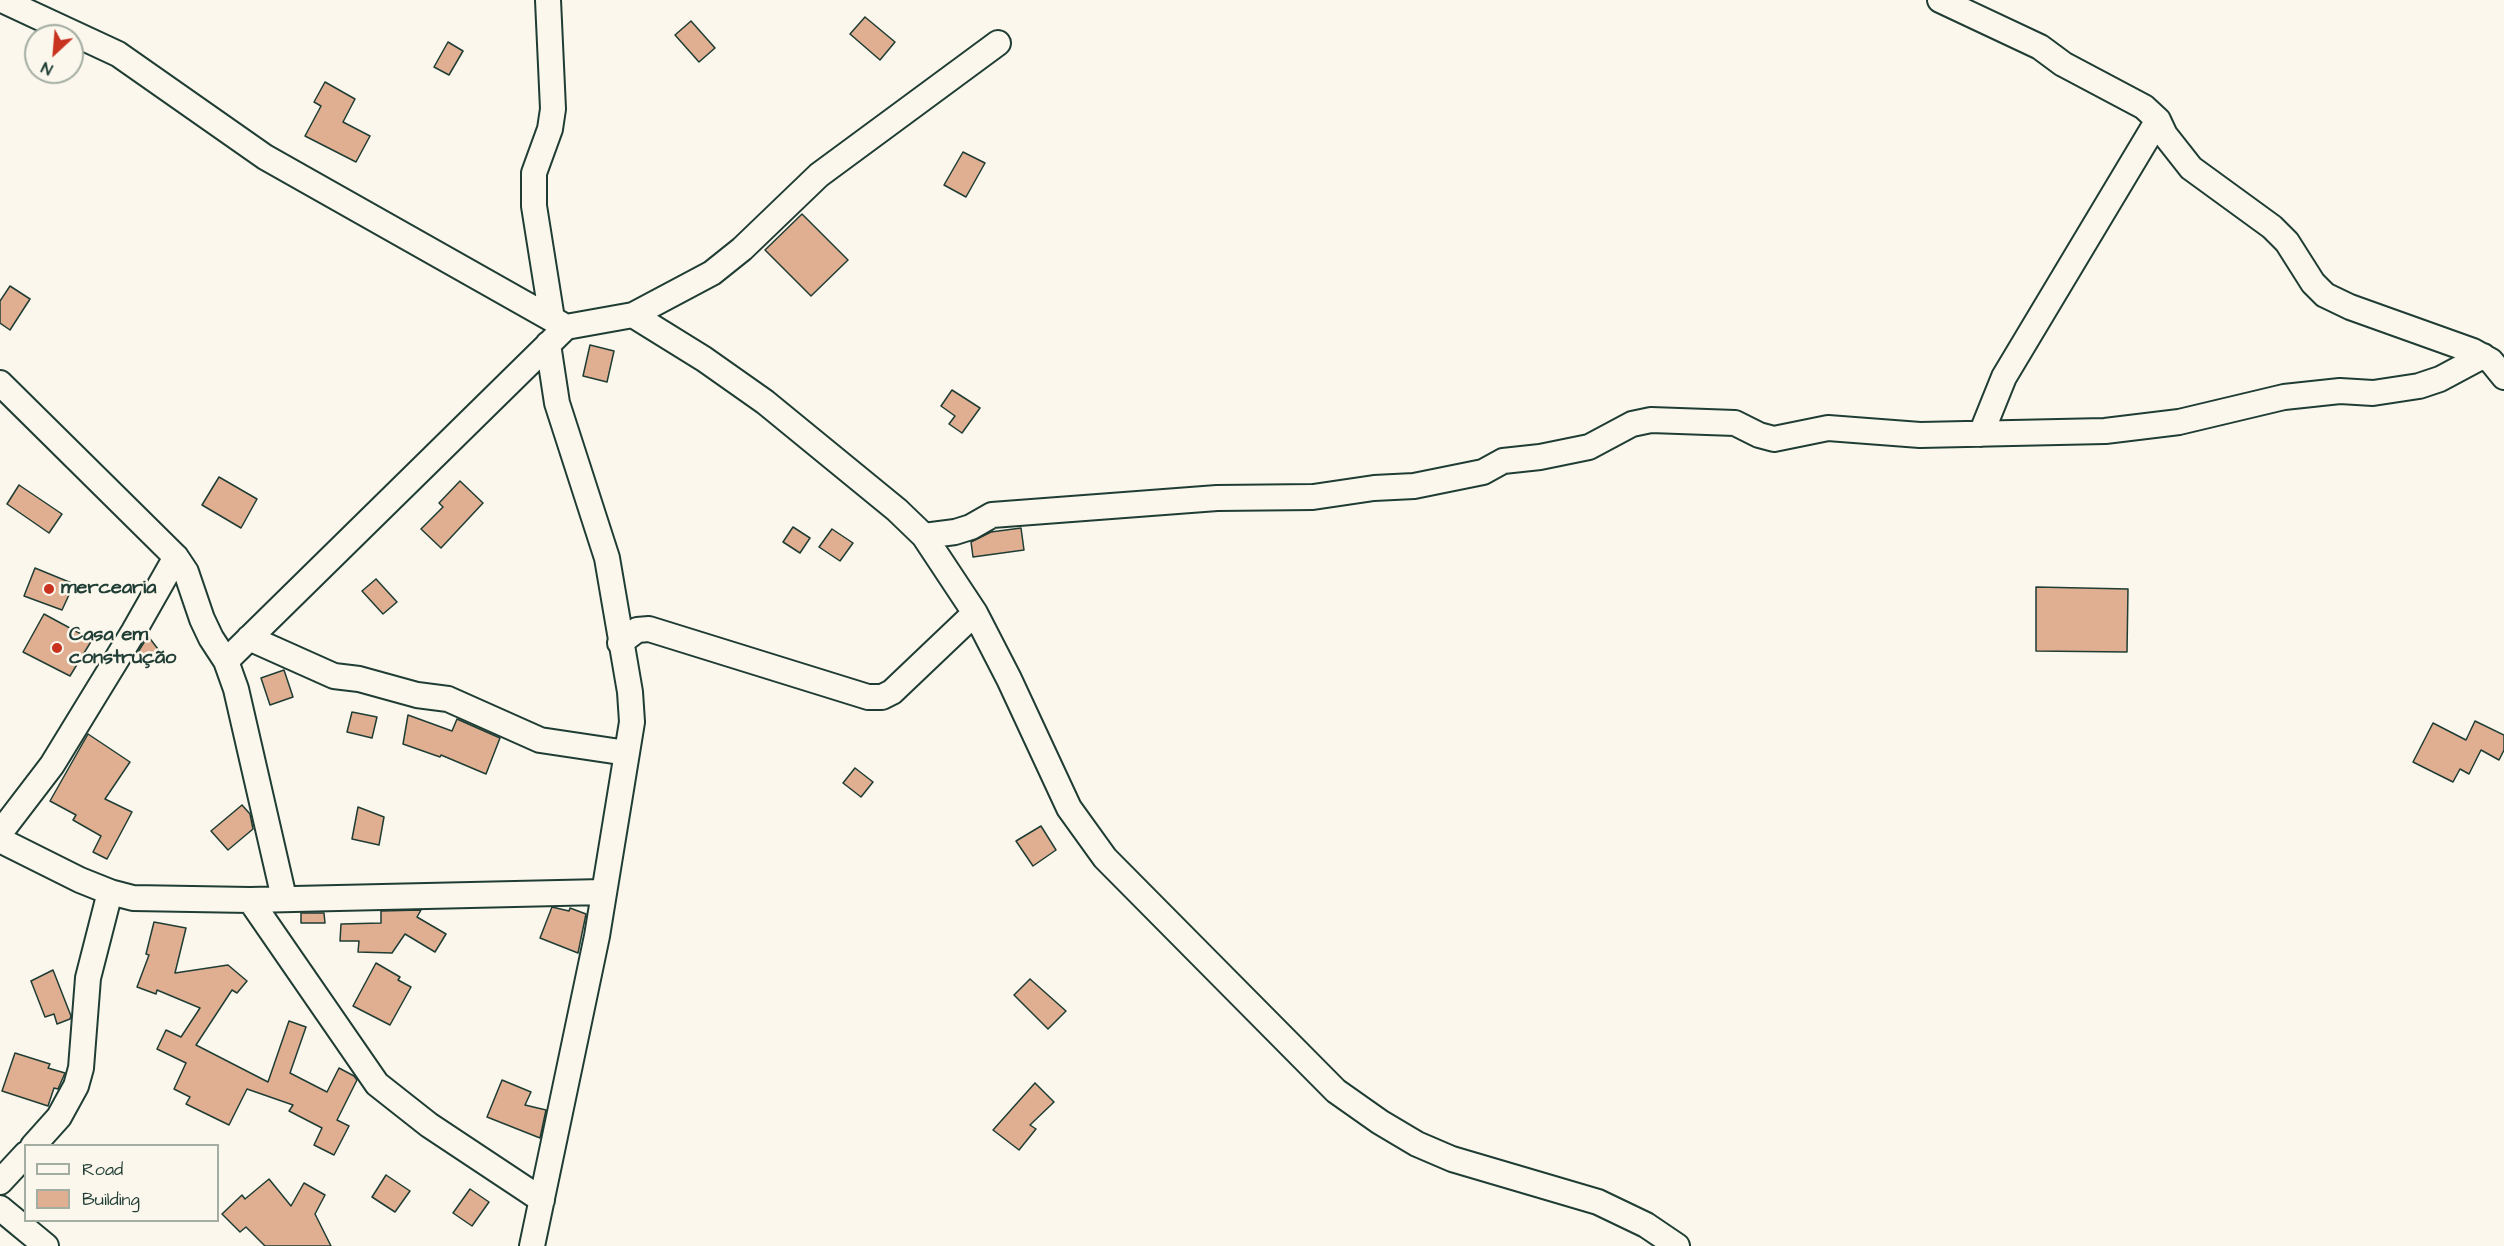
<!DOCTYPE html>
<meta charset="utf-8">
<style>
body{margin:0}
#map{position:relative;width:2504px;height:1246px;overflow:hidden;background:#fbf7ec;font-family:"Architects Daughter",sans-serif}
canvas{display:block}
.legend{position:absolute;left:24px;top:1144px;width:195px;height:78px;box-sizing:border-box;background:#fbf7ec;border:2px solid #a3ada2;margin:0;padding:8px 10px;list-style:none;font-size:18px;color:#1f3d34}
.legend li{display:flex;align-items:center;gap:12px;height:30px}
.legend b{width:30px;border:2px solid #a3ada2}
.north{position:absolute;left:24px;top:24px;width:60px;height:60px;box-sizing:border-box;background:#fbf7ec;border:2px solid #a3ada2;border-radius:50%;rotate:206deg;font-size:16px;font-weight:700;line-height:24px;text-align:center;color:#1f3d34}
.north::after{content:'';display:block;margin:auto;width:21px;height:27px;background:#c8321e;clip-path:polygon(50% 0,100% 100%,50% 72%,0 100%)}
</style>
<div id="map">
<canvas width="2504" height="1246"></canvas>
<ul class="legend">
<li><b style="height:8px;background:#fbf7ec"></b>Road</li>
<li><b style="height:16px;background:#e0af92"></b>Building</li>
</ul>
<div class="north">N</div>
</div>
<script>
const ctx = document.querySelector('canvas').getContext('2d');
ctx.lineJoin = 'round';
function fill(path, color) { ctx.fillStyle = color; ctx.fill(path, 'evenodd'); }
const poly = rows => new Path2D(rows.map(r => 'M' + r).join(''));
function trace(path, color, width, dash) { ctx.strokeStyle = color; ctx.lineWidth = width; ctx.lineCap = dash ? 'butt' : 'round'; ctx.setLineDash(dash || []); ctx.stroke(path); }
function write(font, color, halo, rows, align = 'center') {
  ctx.font = font + ' "Architects Daughter",sans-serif'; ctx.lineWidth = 5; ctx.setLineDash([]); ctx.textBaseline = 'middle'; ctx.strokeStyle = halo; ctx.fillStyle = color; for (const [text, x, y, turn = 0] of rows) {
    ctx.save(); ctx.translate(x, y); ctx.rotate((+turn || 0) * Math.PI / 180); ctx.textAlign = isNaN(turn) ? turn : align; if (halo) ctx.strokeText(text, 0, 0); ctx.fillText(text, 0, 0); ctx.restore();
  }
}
const building = poly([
 [865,17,895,42,880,60,850,34,865,17],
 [691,21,715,48,699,62,675,35,691,21],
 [448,42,463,51,449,75,434,67,448,42],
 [325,82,355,99,343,122,370,136,356,162,305,136,321,106,314,102,325,82],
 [963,152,985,163,966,197,944,185,963,152],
 [802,214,848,260,811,296,765,250,802,214],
 [10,286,30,299,10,330,0,323,0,301,10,286],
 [590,345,614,351,607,382,583,376,590,345],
 [952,390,980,408,962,433,949,424,955,416,941,406,952,390],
 [219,477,257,499,241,528,202,505,219,477],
 [460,481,483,503,441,548,421,529,443,507,439,503,460,481],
 [19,485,62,514,49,533,7,504,19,485],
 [793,527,810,538,800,553,783,542,793,527],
 [1021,528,1024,550,973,557,971,542,991,532,1021,528],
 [832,529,853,543,840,561,819,547,832,529],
 [35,568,74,584,62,610,24,596,35,568],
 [376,579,397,602,383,614,362,591,376,579],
 [2036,587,2128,589,2127,652,2036,651,2036,587],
 [44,614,92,640,70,676,23,652,44,614],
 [148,636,161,653,146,664,138,652,148,636],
 [284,670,293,697,270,705,261,678,284,670],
 [352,712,377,717,372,738,347,732,352,712],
 [408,715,452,731,457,719,500,738,486,774,441,755,440,757,403,744,408,715],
 [2475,721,2504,735,2504,750,2499,760,2481,750,2469,774,2460,769,2453,782,2413,762,2433,723,2466,740,2475,721],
 [88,734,130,762,105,799,132,812,107,859,93,852,101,836,73,820,76,815,50,801,88,734],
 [855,768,873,782,861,797,843,783,855,768],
 [242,805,250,814,253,829,228,850,211,831,242,805],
 [358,807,384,817,379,845,352,839,358,807],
 [1041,826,1056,850,1033,866,1016,841,1041,826],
 [552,907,569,911,570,908,586,914,578,953,540,938,552,907],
 [421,910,417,917,446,934,435,952,405,934,392,953,358,952,359,941,340,941,341,924,381,923,381,911,421,910],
 [301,913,324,913,325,923,301,923,301,913],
 [154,922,186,928,175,973,228,965,247,981,237,993,232,990,196,1045,268,1082,289,1021,306,1027,290,1073,327,1092,339,1068,354,1076,357,1080,337,1120,349,1126,334,1155,314,1145,322,1128,289,1111,293,1105,247,1089,229,1125,186,1104,190,1097,174,1089,186,1063,157,1049,166,1030,181,1037,200,1008,157,990,156,994,137,987,149,955,146,954,154,922],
 [376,963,400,977,398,980,411,987,390,1025,353,1006,376,963],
 [53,970,71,1016,70,1019,57,1024,54,1014,45,1017,31,981,53,970],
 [1030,979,1066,1011,1048,1029,1014,995,1030,979],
 [15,1053,50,1064,48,1068,65,1073,58,1089,54,1088,48,1106,2,1091,15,1053],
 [502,1080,531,1092,525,1105,546,1110,540,1138,487,1117,502,1080],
 [1035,1083,1054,1102,1030,1125,1036,1129,1019,1150,993,1130,1035,1083],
 [386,1175,410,1191,395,1212,372,1197,386,1175],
 [269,1179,291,1206,304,1183,325,1195,315,1214,331,1246,265,1246,246,1227,240,1232,222,1214,242,1195,245,1199,269,1179],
 [470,1189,489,1202,472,1226,453,1213,470,1189]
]);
fill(building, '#e0af92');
trace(building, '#1f3d34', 1.5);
const minor = poly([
 [2,0,118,54,265,157,566,327],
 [548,0,553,109,550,129,534,173,534,206,552,319],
 [1940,0,2040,47,2063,64,2144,107,2158,120,2165,135,2191,168,2272,227,2287,242,2313,283,2325,295,2350,307,2473,351,2491,361,2504,377],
 [633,315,704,359,765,402,897,510,924,536,975,613,1009,679,1069,808,1105,858,1336,1091,1380,1122,1417,1144,1452,1159,1598,1202,1646,1225,1677,1246],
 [0,383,176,557,186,572,202,619,211,638,226,661,236,689,284,898],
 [1981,434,2004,377,2158,120],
 [924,536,955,532,971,527,992,515,1217,498,1313,497,1374,488,1414,486,1483,472,1503,461,1540,457,1589,447,1632,424,1651,420,1735,423,1759,435,1774,439,1828,428,1920,435,2105,431,2179,422,2284,397,2340,391,2373,393,2419,386,2440,379,2483,356],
 [249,638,334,676,359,679,417,695,448,699,540,740,627,753],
 [620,643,637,630,649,629,868,697,882,697,892,692,975,613],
 [226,661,566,327,633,315,712,273,742,249,819,175,998,43],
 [0,833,52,765,134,631,176,557],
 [0,840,80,880,110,892,133,898,250,900,603,892],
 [250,900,377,1084,429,1125,542,1200],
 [33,1146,59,1117,76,1086,81,1068,88,978,110,892],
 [0,1182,26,1154],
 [0,1208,46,1246],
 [532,1246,597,936,632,722,630,692,607,558,557,403,548,344]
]);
trace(minor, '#1f3d34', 28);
trace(minor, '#fbf7ec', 24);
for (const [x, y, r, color] of [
 [49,589,6,"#c8321e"],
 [57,648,6,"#c8321e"]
]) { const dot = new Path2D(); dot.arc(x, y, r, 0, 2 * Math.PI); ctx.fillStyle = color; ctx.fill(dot); trace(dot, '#fbf7ec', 2); }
write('bold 20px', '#1f3d34', '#fbf7ec', [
 ["mercearia",61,589],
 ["Casa em",69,636],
 ["construção",69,659]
], 'left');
</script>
